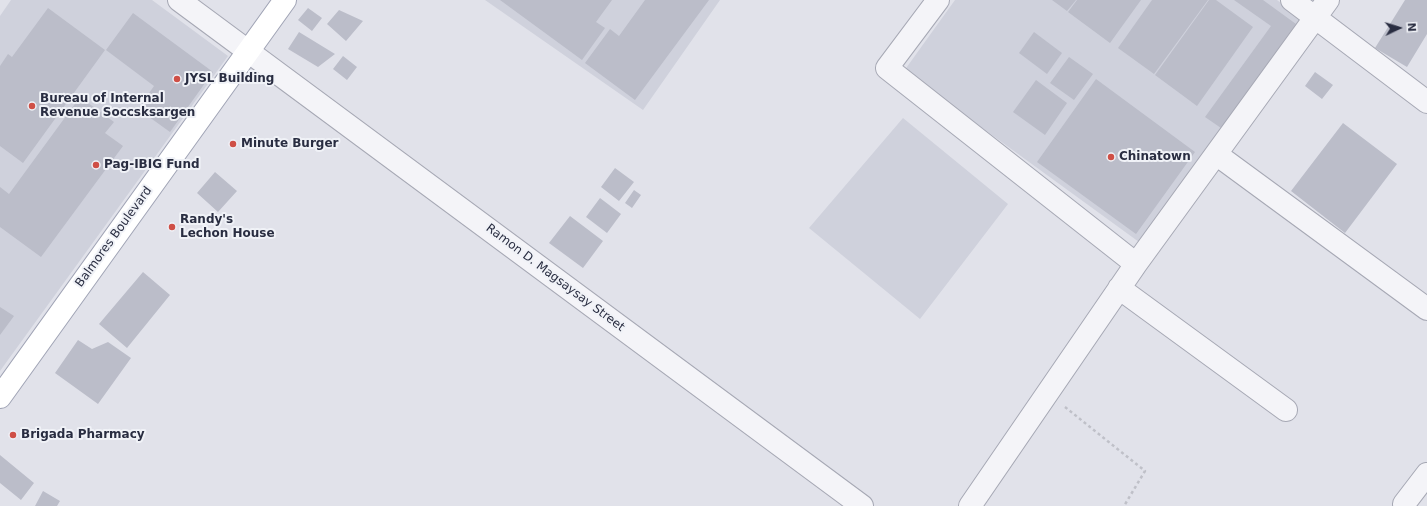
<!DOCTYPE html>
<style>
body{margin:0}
#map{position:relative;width:1427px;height:506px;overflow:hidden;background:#e1e2ea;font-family:"DejaVu Sans",sans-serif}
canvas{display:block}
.north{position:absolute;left:1379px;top:8px;width:40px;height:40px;-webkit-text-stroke:3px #f0f2f7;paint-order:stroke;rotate:86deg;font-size:11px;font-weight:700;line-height:16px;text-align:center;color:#292d41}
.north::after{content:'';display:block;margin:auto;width:14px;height:18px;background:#292d41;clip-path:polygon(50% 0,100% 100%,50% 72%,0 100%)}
</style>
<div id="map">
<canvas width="1427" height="506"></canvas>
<div class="north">N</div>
</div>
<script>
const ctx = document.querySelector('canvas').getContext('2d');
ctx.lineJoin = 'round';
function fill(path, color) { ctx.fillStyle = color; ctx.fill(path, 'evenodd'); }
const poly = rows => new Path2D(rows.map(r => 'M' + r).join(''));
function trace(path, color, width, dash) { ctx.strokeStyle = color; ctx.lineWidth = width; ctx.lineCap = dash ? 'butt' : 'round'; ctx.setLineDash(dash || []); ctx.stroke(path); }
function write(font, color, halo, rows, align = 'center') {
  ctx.font = font + ' "DejaVu Sans",sans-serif'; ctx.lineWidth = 4; ctx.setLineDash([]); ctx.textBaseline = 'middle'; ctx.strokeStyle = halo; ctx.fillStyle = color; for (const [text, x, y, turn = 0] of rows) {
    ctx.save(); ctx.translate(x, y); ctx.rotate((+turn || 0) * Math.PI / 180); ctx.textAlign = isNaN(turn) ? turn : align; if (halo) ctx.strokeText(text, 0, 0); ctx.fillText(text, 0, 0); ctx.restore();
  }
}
fill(poly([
 [11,0,152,0,228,56,0,371,0,16],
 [485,0,720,0,643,110],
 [955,0,1277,0,1301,18,1139,242,904,71],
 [903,118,1008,204,920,319,809,228]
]), '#cfd1dc');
fill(poly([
 [500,0,612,0,596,22,605,28,582,60],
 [645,0,709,0,635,100,585,63,610,29,619,36],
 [1052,0,1076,0,1067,11],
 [1077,0,1141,0,1110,43,1068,12],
 [1152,0,1208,0,1154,74,1118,48],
 [1209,0,1216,0,1253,27,1197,106,1155,75],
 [1234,0,1263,0,1296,24,1221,128,1205,117,1271,26],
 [1405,0,1427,0,1427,34,1407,67,1375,48],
 [48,8,105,50,23,163,0,146,0,66,8,54,12,57],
 [308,8,322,18,312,31,298,20],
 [339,10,363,21,346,41,327,24],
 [133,13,213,72,170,132,138,109,154,86,106,50],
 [299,32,335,54,318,67,288,49],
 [1034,32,1062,53,1047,74,1019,53],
 [343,56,357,67,347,80,333,69],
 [1069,57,1093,74,1074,100,1050,83],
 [1315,72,1333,85,1322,99,1305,86],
 [1096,79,1195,152,1136,234,1037,162],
 [1036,80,1067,103,1045,135,1013,112],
 [80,97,114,122,105,133,123,146,41,257,0,227,0,187,9,194],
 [1343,123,1397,164,1345,233,1291,191],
 [615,168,634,182,619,201,601,187],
 [215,172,237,191,218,212,197,193],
 [634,190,641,195,632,208,625,203],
 [600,198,621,214,607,233,586,217],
 [570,216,603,241,583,268,549,243],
 [143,272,170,295,127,348,99,324],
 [0,307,14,316,0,335],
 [78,340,92,349,108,342,131,358,98,404,55,373],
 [0,455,34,483,21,500,0,483],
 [43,491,60,501,57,506,35,506]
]), '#bbbdc9');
const minor = poly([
 [179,0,862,506],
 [938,0,887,68,1136,264],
 [1292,0,1427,102],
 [1216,154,1427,309],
 [1119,288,1286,410],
 [1404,504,1427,474],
 [970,506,1136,264,1328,0]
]);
const major = poly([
 [0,397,285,0]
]);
trace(minor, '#a6a8b4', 24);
trace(major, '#a0a4b5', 24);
trace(poly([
 [1065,407,1145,471,1124,506]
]), '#bfc0c8', 2.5, [3, 3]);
trace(minor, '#f4f4f8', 22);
trace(major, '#fff', 22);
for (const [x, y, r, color] of [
 [177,79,4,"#cf4f46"],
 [32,106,4,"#cf4f46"],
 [233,144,4,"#cf4f46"],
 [1111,157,4,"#cf4f46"],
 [96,165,4,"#cf4f46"],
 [172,227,4,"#cf4f46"],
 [13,435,4,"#cf4f46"]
]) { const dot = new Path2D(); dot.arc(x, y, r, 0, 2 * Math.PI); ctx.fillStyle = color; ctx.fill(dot); trace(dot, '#f0f2f7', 1.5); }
write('bold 12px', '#292d41', '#f0f2f7', [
 ["JYSL Building",185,79],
 ["Bureau of Internal",40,99],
 ["Revenue Soccsksargen",40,113],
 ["Minute Burger",241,144],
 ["Chinatown",1119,157],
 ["Pag-IBIG Fund",104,165],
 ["Randy's",180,220],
 ["Lechon House",180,234],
 ["Brigada Pharmacy",21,435]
], 'left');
write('12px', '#292d41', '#f0f2f7', [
 ["Balmores Boulevard",114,237,-54],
 ["Ramon D. Magsaysay Street",555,278,37]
]);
</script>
